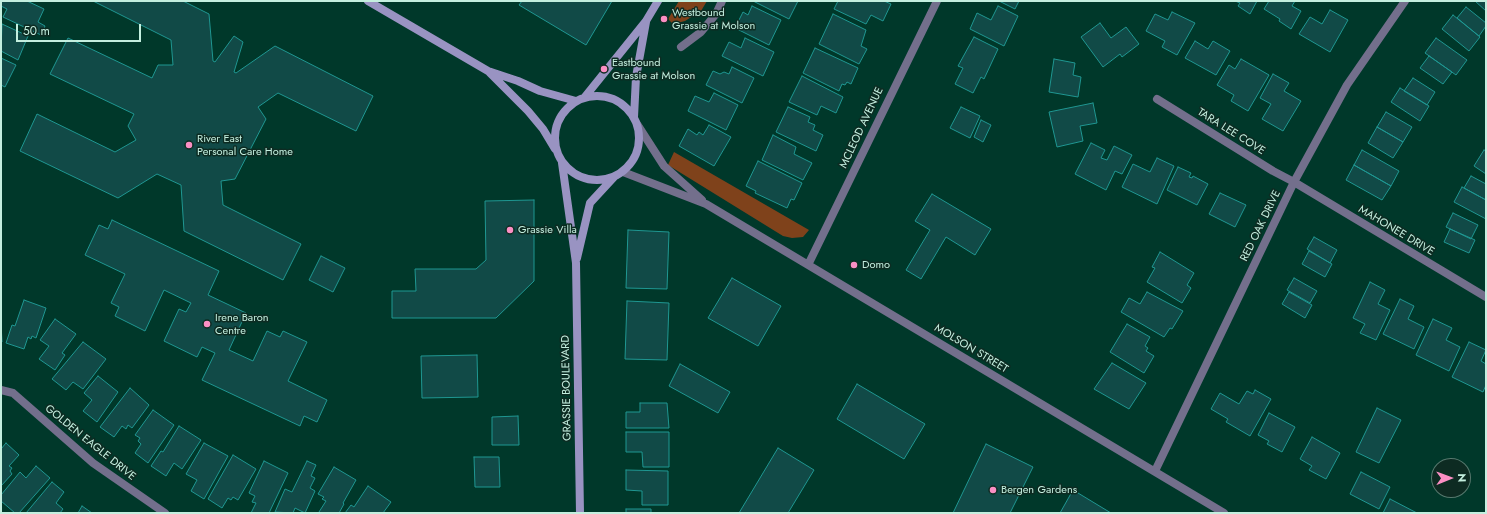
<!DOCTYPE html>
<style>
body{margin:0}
#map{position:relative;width:1487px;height:514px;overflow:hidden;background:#00382a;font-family:Jost,sans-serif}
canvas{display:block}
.frame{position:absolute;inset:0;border:2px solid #c4efdf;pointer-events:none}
.north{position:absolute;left:1431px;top:458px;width:40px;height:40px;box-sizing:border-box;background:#0d2b22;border:1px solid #56796e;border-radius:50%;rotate:89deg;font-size:11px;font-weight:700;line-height:16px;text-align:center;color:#c4efdf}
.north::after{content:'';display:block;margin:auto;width:14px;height:18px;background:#fb8fc4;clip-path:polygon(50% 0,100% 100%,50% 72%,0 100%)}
.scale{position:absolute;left:16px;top:24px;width:125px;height:18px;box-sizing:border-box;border:2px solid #c4efdf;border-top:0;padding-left:5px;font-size:12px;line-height:14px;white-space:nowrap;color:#c4efdf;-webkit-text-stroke:3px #0d2b22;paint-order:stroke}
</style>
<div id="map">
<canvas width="1487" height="514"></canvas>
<div class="frame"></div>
<div class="north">N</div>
<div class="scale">50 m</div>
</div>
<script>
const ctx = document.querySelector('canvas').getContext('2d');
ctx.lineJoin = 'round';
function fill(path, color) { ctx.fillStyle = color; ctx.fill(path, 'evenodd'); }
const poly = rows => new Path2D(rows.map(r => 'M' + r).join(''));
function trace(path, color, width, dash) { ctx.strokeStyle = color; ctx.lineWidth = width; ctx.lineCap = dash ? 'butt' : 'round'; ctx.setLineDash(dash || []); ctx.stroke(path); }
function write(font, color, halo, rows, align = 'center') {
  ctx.font = font + ' Jost,sans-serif'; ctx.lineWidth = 3; ctx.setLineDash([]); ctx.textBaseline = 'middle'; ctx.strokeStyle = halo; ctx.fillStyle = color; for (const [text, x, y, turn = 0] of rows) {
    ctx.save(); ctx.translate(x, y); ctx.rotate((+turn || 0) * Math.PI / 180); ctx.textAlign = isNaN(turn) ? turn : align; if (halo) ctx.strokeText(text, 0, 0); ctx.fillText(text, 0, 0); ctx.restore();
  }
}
fill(poly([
 [679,1,707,1,701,11,685,21,673,24,668,19],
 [674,152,809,230,803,237,792,238,783,236,668,165]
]), '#7f421b');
const building = poly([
 [1,1,27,1,44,9,38,22,45,26,41,35,3,17,7,9,1,6,1,1],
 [93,1,183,1,209,14,213,61,215,62,234,36,243,42,234,72,236,73,275,46,373,96,356,131,278,93,258,107,266,119,235,179,221,181,223,205,301,244,283,280,184,231,181,185,157,174,118,198,20,151,37,114,115,152,136,140,128,126,134,114,50,74,68,38,152,78,158,65,173,65,171,40,93,1],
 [522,1,612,1,586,45,519,5,522,1],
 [753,1,798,1,789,19,753,1],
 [838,1,884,1,891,4,883,21,871,15,866,24,834,9,838,1],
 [999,1,1019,1,1015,9,999,1],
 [1235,1,1257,1,1250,14,1238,6,1240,3,1235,1],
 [1269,1,1295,1,1292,6,1301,11,1291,29,1279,21,1280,19,1264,9,1269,1],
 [1475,1,1486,1,1486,11,1475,1],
 [752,6,781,20,769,45,735,28,743,12,748,15,752,6],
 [998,6,1018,16,1004,46,970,29,977,13,991,20,998,6],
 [1466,7,1486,23,1486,26,1479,36,1457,18,1466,7],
 [1330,10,1348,20,1330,52,1299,34,1310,17,1322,24,1330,10],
 [1172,12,1195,23,1177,55,1162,47,1165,41,1146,31,1155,14,1168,20,1172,12],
 [833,14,866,30,861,46,867,49,859,64,819,44,833,14],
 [1453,15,1480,37,1469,51,1442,29,1453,15],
 [1100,23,1111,38,1126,27,1139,44,1122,57,1120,54,1103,67,1081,37,1100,23],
 [2,24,28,36,18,60,1,51,2,24],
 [974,37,998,49,984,79,981,77,973,93,955,84,963,68,958,66,974,37],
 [745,38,774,52,763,76,722,56,729,42,741,48,745,38],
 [1436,38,1467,60,1456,75,1425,53,1436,38],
 [1195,41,1208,49,1213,41,1230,51,1216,75,1185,58,1195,41],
 [815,48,858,68,851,84,847,82,845,85,842,84,839,91,803,73,815,48],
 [1429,56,1452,72,1443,84,1420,68,1429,56],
 [1,58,16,65,5,87,1,85,1,58],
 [1054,59,1075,63,1073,75,1081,77,1078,97,1049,92,1054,59],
 [1241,59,1269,75,1248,111,1231,101,1234,95,1217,85,1229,65,1235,69,1241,59],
 [732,67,754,78,742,103,706,85,713,71,720,74,724,72,729,74,732,67],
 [1273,74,1289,83,1284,91,1301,101,1283,131,1262,119,1271,104,1260,98,1273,74],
 [802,76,843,97,836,113,821,106,817,115,789,102,802,76],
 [1413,78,1435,92,1427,105,1404,91,1413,78],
 [1400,88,1429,106,1420,121,1391,102,1400,88],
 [714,93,738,105,726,130,688,111,695,96,709,102,714,93],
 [1093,103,1097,123,1080,126,1083,141,1057,147,1049,112,1093,103],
 [788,107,810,117,808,122,815,125,813,130,823,135,816,151,776,132,788,107],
 [961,107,980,116,970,138,950,128,961,107],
 [1386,112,1412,127,1403,142,1377,127,1386,112],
 [981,120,991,125,983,142,974,137,981,120],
 [709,125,731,137,714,166,679,146,688,129,697,135,699,132,703,135,709,125],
 [1377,127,1403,142,1393,158,1368,143,1377,127],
 [773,135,796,147,794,154,812,163,803,180,762,160,773,135],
 [1091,143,1105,150,1101,158,1107,160,1114,146,1132,155,1122,174,1115,171,1106,190,1075,174,1091,143],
 [1362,150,1399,171,1391,186,1354,165,1362,150],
 [1484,150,1486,151,1486,174,1474,166,1484,150],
 [1157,158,1174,166,1157,204,1122,187,1133,164,1150,172,1157,158],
 [758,161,802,183,794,200,791,199,787,208,755,193,756,191,746,186,758,161],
 [1354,165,1391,186,1382,200,1346,180,1354,165],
 [1178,167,1191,173,1189,177,1192,178,1193,176,1208,184,1197,205,1167,190,1178,167],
 [1471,176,1486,184,1486,200,1464,188,1471,176],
 [1462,187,1486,200,1486,219,1454,202,1462,187],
 [1220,193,1246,205,1235,227,1209,214,1220,193],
 [932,194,991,229,975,255,946,237,921,279,906,270,930,230,915,221,932,194],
 [534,200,534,281,496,318,392,318,392,291,416,291,415,269,476,269,486,260,485,201,534,200],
 [1453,213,1478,225,1471,239,1446,227,1453,213],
 [112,220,219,271,208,295,246,313,229,350,253,361,267,331,280,337,283,331,307,342,288,381,327,400,317,422,304,416,300,426,202,380,215,353,202,347,197,357,164,341,179,309,186,312,191,303,164,290,145,331,115,316,119,307,111,303,125,274,85,255,99,225,108,229,112,220],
 [1450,229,1475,240,1469,253,1444,242,1450,229],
 [628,230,669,232,667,289,626,288,628,230],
 [1314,237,1337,250,1330,263,1307,249,1314,237],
 [1309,251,1332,264,1325,277,1302,264,1309,251],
 [1160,252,1194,273,1187,285,1191,288,1182,303,1147,282,1155,268,1152,267,1160,252],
 [321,256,345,268,333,292,309,280,321,256],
 [732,278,781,306,758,346,708,318,732,278],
 [1294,278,1317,291,1310,303,1287,290,1294,278],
 [1370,282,1385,290,1378,304,1390,310,1376,340,1360,333,1365,324,1353,318,1370,282],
 [1147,292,1183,311,1172,329,1170,328,1164,337,1121,312,1129,298,1140,304,1147,292],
 [1289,292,1312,305,1305,318,1282,304,1289,292],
 [1400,299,1414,306,1408,319,1424,327,1414,349,1383,334,1400,299],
 [24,300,46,308,36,338,32,336,31,339,28,337,24,349,6,343,12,325,15,326,24,300],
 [627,301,669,303,667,360,625,359,627,301],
 [55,319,76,334,62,353,65,355,55,370,39,359,49,346,40,340,55,319],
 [1433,319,1452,328,1446,340,1460,347,1449,371,1416,355,1433,319],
 [1,323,2,342,1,342,1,323],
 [1127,324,1150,337,1145,346,1148,348,1146,351,1154,356,1144,373,1110,352,1127,324],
 [83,342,106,359,83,389,73,382,66,390,52,379,83,342],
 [1469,342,1486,350,1481,361,1486,364,1486,385,1483,392,1452,377,1469,342],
 [477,355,478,397,422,398,421,356,477,355],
 [1112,363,1146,383,1129,409,1094,389,1112,363],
 [680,364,730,392,718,413,669,386,680,364],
 [98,376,118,392,97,422,83,411,92,400,84,393,98,376],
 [857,384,925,424,904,459,837,419,857,384],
 [130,388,149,405,132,428,128,425,126,429,122,426,114,437,100,427,130,388],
 [1255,390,1271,399,1250,436,1226,422,1228,419,1211,409,1220,393,1239,404,1247,391,1253,394,1255,390],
 [640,403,667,403,669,428,626,428,626,412,640,412,640,403],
 [1377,408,1401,420,1379,463,1356,452,1377,408],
 [153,410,174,425,148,463,135,453,141,444,138,441,140,438,135,435,153,410],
 [1269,413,1295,427,1282,452,1267,444,1269,441,1258,435,1269,413],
 [518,416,519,445,492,445,492,417,518,416],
 [179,426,201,440,182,469,174,463,166,476,151,466,161,451,163,452,179,426],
 [626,432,669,432,669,467,643,467,642,452,626,452,626,432],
 [1312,437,1340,453,1326,479,1309,470,1312,466,1300,459,1312,437],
 [6,443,19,455,9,466,12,468,10,471,12,474,1,486,1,449,6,443],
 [204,443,228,456,204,499,191,491,197,480,186,474,204,443],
 [986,444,1033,467,1010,513,953,513,986,444],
 [778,448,814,470,788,513,739,513,778,448],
 [233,455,256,469,238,500,233,497,231,500,228,498,222,508,208,499,233,455],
 [474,457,499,457,500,487,475,487,474,457],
 [264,461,288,473,269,513,251,513,256,503,252,502,255,496,249,493,264,461],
 [307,461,316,465,311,476,315,478,310,488,315,491,305,513,295,508,293,513,275,512,285,489,292,492,307,461],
 [36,466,50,478,19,513,15,513,1,501,1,495,20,472,26,478,36,466],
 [334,467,356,480,343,503,344,504,339,513,321,513,319,512,326,501,322,499,324,497,318,494,334,467],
 [626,470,668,471,668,505,642,505,642,491,626,490,626,470],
 [1361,472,1390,487,1379,509,1350,494,1361,472],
 [52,482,64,492,56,503,63,509,60,513,26,513,52,482],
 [368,486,391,502,383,513,345,513,351,505,354,507,368,486],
 [1073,490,1111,513,1060,513,1073,490],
 [1390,499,1417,513,1383,513,1390,499],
 [82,506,92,513,78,513,82,506],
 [626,509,651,509,651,513,626,513,626,509]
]);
fill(building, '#114a47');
trace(building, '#1f9792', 1);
trace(poly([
 [681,47,701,32,716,14,722,1],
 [1157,99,1273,171,1294,182,1486,297],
 [637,124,664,166,702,200],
 [623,172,706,204,1224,513],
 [808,265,937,1],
 [1,390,13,393,93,463,165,513],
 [1155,471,1294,182,1347,85,1405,1]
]), '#736f8c', 8);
trace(poly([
 [368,1,488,71,518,81,540,91,576,101],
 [490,73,528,111,543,129,555,149],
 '555 138a42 42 0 1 1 84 0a42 42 0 1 1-84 0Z',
 [584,98,646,21,658,1],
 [634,117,636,77,646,22],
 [562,163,576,263,580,513],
 [577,258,590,203,614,177]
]), '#9993c2', 8);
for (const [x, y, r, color] of [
 [664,19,4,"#fb8fc4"],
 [604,69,4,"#fb8fc4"],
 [189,145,4,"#fb8fc4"],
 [510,230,4,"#fb8fc4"],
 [854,265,4,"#fb8fc4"],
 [207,324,4,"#fb8fc4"],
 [993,490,4,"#fb8fc4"]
]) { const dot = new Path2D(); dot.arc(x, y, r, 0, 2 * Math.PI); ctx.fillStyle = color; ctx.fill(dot); trace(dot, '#0d2b22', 1.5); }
write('11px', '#c4efdf', '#0d2b22', [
 ["Westbound",672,13],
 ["Grassie at Molson",672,26],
 ["Eastbound",612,63],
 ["Grassie at Molson",612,76],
 ["River East",197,139],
 ["Personal Care Home",197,152],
 ["Grassie Villa",518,230],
 ["Domo",862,265],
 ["Irene Baron",215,318],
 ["Centre",215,331],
 ["Bergen Gardens",1001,490]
], 'left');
write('11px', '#c4efdf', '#0d2b22', [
 ["MCLEOD AVENUE",862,128,-65],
 ["TARA LEE COVE",1231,132,32],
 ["RED OAK DRIVE",1261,226,-64],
 ["MAHONEE DRIVE",1396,231,31],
 ["MOLSON STREET",971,349,31],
 ["GRASSIE BOULEVARD",567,388,-91],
 ["GOLDEN EAGLE DRIVE",90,443,39]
]);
</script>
